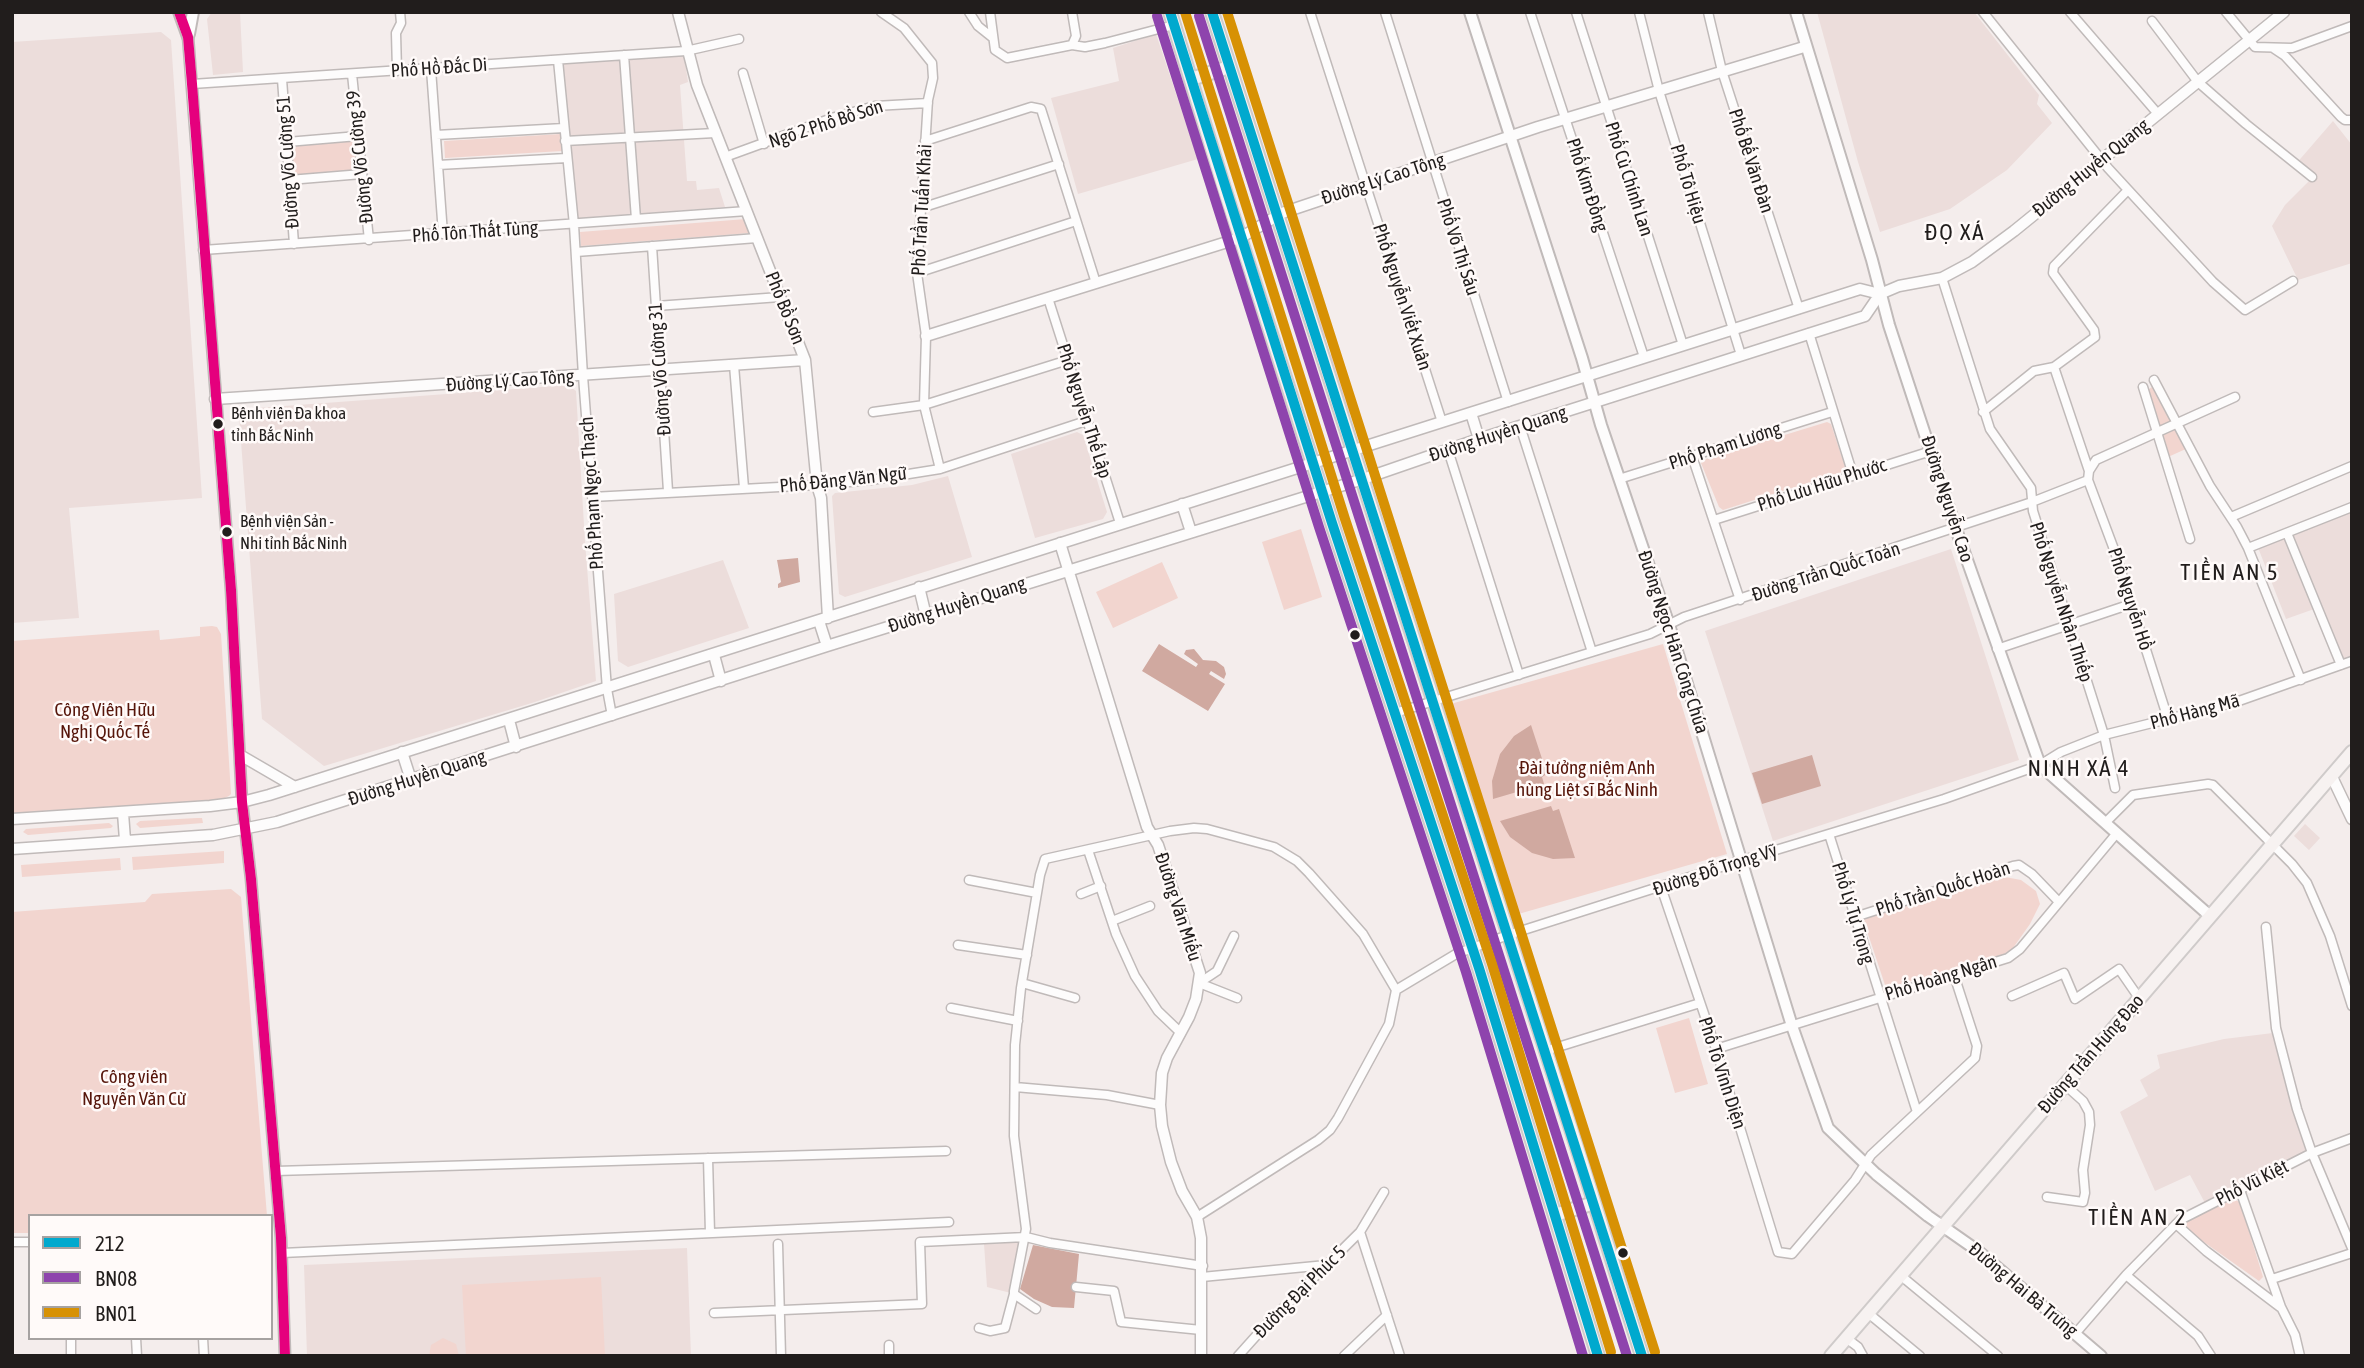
<!DOCTYPE html>
<meta charset="utf-8">
<style>
body{margin:0}
#map{position:relative;width:2364px;height:1368px;overflow:hidden;background:#f4edec;font-family:"Asap Condensed",sans-serif}
canvas{display:block}
.frame{position:absolute;inset:0;border:14px solid #211d1c;pointer-events:none}
.legend{position:absolute;left:28px;top:1214px;width:245px;height:126px;box-sizing:border-box;background:#fffaf9;border:2px solid #a6a2a1;margin:0;padding:9px 12px;list-style:none;font-size:21px;color:#211d1c}
.legend li{display:flex;align-items:center;gap:14px;height:35px}
.legend b{width:35px;border:2px solid #a6a2a1}
</style>
<div id="map">
<canvas width="2364" height="1368"></canvas>
<div class="frame"></div>
<ul class="legend">
<li><b style="height:9px;background:#00a9ce"></b>212</li>
<li><b style="height:9px;background:#8e44ad"></b>BN08</li>
<li><b style="height:9px;background:#d79104"></b>BN01</li>
</ul>
</div>
<script>
const ctx = document.querySelector('canvas').getContext('2d');
ctx.lineJoin = 'round';
function fill(path, color) { ctx.fillStyle = color; ctx.fill(path, 'evenodd'); }
const poly = rows => new Path2D(rows.map(r => 'M' + r).join(''));
function trace(path, color, width, dash) { ctx.strokeStyle = color; ctx.lineWidth = width; ctx.lineCap = dash ? 'butt' : 'round'; ctx.setLineDash(dash || []); ctx.stroke(path); }
function write(font, color, halo, rows, align = 'center') {
  ctx.font = font + ' "Asap Condensed",sans-serif'; ctx.lineWidth = 5; ctx.setLineDash([]); ctx.textBaseline = 'middle'; ctx.strokeStyle = halo; ctx.fillStyle = color; for (const [text, x, y, turn = 0] of rows) {
    ctx.save(); ctx.translate(x, y); ctx.rotate((+turn || 0) * Math.PI / 180); ctx.textAlign = isNaN(turn) ? turn : align; if (halo) ctx.strokeText(text, 0, 0); ctx.fillText(text, 0, 0); ctx.restore();
  }
}
fill(poly([
 [212,12,240,12,243,72,213,75,207,19],
 [1817,12,1974,12,2039,95,2037,104,2052,123,2007,170,1950,209,1880,232,1858,162],
 [161,32,171,40,202,498,69,508,79,618,12,623,12,42],
 [1156,34,1198,159,1078,194,1051,98,1119,81,1113,48],
 [684,55,688,82,680,85,687,181,696,181,697,190,719,188,725,207,577,219,562,63],
 [2333,121,2352,145,2352,263,2298,280,2272,226,2285,205,2311,179,2295,165],
 [568,385,576,391,585,542,596,681,535,702,324,766,262,719,239,415,244,409],
 [1077,432,1083,435,1107,512,1103,519,1035,538,1011,454],
 [948,476,972,557,845,597,839,594,832,496,835,493,912,485],
 [2352,505,2352,657,2337,663,2317,608,2286,619,2257,545],
 [1951,549,2019,760,1773,841,1705,631],
 [723,560,749,628,628,667,618,661,614,594],
 [2305,824,2320,838,2309,850,2294,836],
 [2273,1033,2308,1149,2307,1154,2205,1203,2190,1175,2155,1191,2120,1112,2148,1096,2140,1080,2160,1068,2157,1055,2224,1039],
 [1020,1242,1011,1293,987,1287,984,1244],
 [687,1248,691,1356,307,1356,304,1265]
]), '#ecdddb');
fill(poly([
 [561,134,562,151,445,158,444,141],
 [356,139,359,173,291,179,288,143],
 [746,219,750,233,581,246,580,232],
 [1306,282,1312,282,1329,331,1326,338,1322,337],
 [1334,352,1337,354,1353,404,1354,411,1350,414,1346,412,1329,356],
 [2155,385,2174,421,2159,427,2146,391],
 [1827,422,1831,424,1845,467,1842,472,1723,510,1719,507,1701,463,1703,460],
 [2179,428,2188,448,2168,457,2161,436],
 [1301,529,1322,597,1284,610,1262,542],
 [1162,562,1178,598,1113,628,1096,592],
 [212,626,217,627,221,634,231,794,229,796,218,801,12,815,12,641,159,630,160,640,200,636,200,627],
 [1663,644,1727,854,1515,915,1447,705],
 [197,818,202,818,203,823,140,828,136,824,140,821],
 [109,823,113,826,111,828,28,835,23,832,26,829],
 [224,851,224,863,133,870,132,857],
 [120,858,121,870,22,877,21,865],
 [2005,877,2021,880,2036,891,2040,904,2030,924,2013,948,2000,957,1886,988,1863,919],
 [231,889,241,897,267,1216,30,1216,30,1233,12,1233,12,912,145,902,152,894],
 [1525,950,1529,953,1555,1039,1554,1042,1548,1041,1521,953],
 [1689,1018,1708,1084,1675,1093,1656,1028],
 [2233,1199,2240,1202,2263,1277,2259,1281,2184,1228,2186,1222],
 [601,1277,605,1356,466,1356,462,1285],
 [443,1338,456,1344,459,1356,429,1356,431,1345]
]), '#f2d5cf');
fill(poly([
 [798,558,800,582,778,588,778,584,781,582,777,560],
 [1159,644,1196,667,1198,664,1184,654,1186,650,1194,649,1203,660,1216,661,1224,667,1226,674,1224,679,1211,671,1209,674,1225,684,1208,711,1142,671],
 [1531,725,1547,774,1542,777,1544,784,1493,799,1492,781,1500,754,1514,736],
 [1812,755,1821,786,1762,804,1752,773],
 [1551,806,1553,811,1559,809,1575,858,1553,859,1532,853,1510,837,1500,821],
 [1033,1245,1079,1254,1074,1308,1052,1307,1034,1299,1020,1289]
]), '#d0a9a0');
const minor = poly([
 [881,12,904,28,932,63,933,78,928,100,917,273,926,336,924,405,940,469],
 [969,12,978,26,993,38],
 [990,12,995,50,1007,58,1072,45,1076,36,1072,12],
 [1310,12,1442,422],
 [1385,12,1508,402],
 [1530,12,1644,357],
 [1576,12,1683,345],
 [1639,12,1659,91,1741,355],
 [1708,12,1722,71,1799,309],
 [1983,12,2108,168,2213,282,2245,310,2293,281],
 [2070,12,2158,114],
 [2226,12,2255,47,2292,48,2352,26],
 [2152,21,2198,82,2246,124,2312,177],
 [1072,45,1085,47,1105,43,1174,25],
 [2273,48,2285,56,2341,117,2345,120,2352,120],
 [624,55,636,219],
 [558,60,574,225,583,376,607,689,612,716],
 [431,69,443,234],
 [397,71,396,33,401,23,400,12],
 [743,73,764,144],
 [352,74,369,240],
 [282,79,294,244],
 [192,84,686,51,739,39],
 [436,135,564,128],
 [565,141,715,133],
 [925,141,1031,107,1041,109,1096,283],
 [287,142,358,136],
 [725,157,835,117,875,106,928,103],
 [438,165,567,158],
 [289,180,362,174],
 [921,208,1059,164],
 [652,246,668,491],
 [203,250,747,211],
 [576,252,757,238],
 [917,273,1076,221],
 [1942,278,1990,429,2031,488,2033,511,2104,735,2115,788],
 [1048,298,1120,523],
 [656,306,780,297],
 [1809,333,1853,475],
 [734,365,744,488],
 [2154,380,2210,486,2237,527,2248,548,2301,680],
 [2143,387,2190,539],
 [873,412,924,405,1068,360],
 [1983,412,2034,371,2054,367],
 [1520,426,1592,652],
 [1448,450,1519,675],
 [1692,456,1740,600],
 [2089,471,2054,367,2095,337,2094,330,2053,273,2054,266,2128,190],
 [1619,479,1832,412],
 [2088,480,2115,552,2168,719],
 [592,497,817,485,871,480,940,469,1086,421],
 [2231,517,2352,466],
 [1714,520,1931,451],
 [2287,533,2341,665],
 [2248,548,2352,507],
 [1997,649,2131,604],
 [1395,713,1650,634,1684,617,2032,502,2088,480,2089,471,2096,460,2235,397],
 [2106,822,2133,795,2208,784,2213,785,2292,864,2307,883,2330,936,2352,1006],
 [1829,834,1917,1112],
 [1088,850,1116,934,1135,976,1158,1011,1181,1033],
 [969,880,1037,893],
 [1661,887,1716,1049,1778,1252,1792,1254,1855,1180,1871,1155,1975,1058,1977,1046,1954,975],
 [1081,894,1101,886],
 [1855,917,2013,866,2019,865,2032,874,2059,902],
 [1112,921,1150,906],
 [2266,927,2276,1028,2297,1109,2312,1153,2352,1248],
 [958,945,1027,955],
 [1022,983,1075,998],
 [1199,983,1217,971,1234,936],
 [1199,983,1237,998],
 [1396,990,1456,954,1508,935,1743,860,1944,799,2040,765,2061,752,2104,735,2236,702,2352,661],
 [2012,996,2064,973,2075,999,2119,969,2139,998],
 [951,1008,1018,1021],
 [1716,1049,2008,958,2020,949,2117,833],
 [1545,1051,1700,1003],
 [1015,1087,1107,1095,1160,1105],
 [708,1158,710,1233],
 [276,1171,946,1151],
 [2240,1190,2281,1307,2295,1335,2300,1356],
 [2047,1197,2083,1202,2085,1193,2083,1170,2090,1125,2089,1112,2083,1101,2065,1085],
 [1197,1217,1318,1140,1330,1130,1338,1118,1389,1024,1396,990],
 [2176,1224,2206,1251,2280,1307],
 [1360,1232,1384,1192],
 [12,1242,30,1242],
 [778,1244,781,1356],
 [282,1253,949,1222],
 [1900,1275,1998,1356],
 [2126,1275,2198,1336,2211,1356],
 [1202,1277,1326,1265],
 [2272,1279,2352,1253],
 [1076,1287,1114,1291,1121,1322,1201,1330],
 [1036,1309,1014,1294,1014,1291,1026,1229,1014,1136,1015,1045,1021,988,1040,875,1045,859,1170,831,1194,828,1207,829,1274,847,1297,861,1309,873,1363,934,1396,990],
 [714,1313,922,1304,920,1242,1026,1237,1050,1243,1203,1266],
 [1868,1313,1920,1356],
 [979,1328,990,1331,1005,1328,1014,1294],
 [2075,1334,2126,1275,2180,1220,2312,1153,2352,1138],
 [71,1338,71,1356],
 [136,1338,137,1356],
 [203,1338,204,1356],
 [1846,1338,1858,1347,1863,1356],
 [889,1356,889,1345],
 [1238,1356,1264,1327,1360,1232,1400,1356],
 [1344,1356,1387,1315]
]);
const tertiary = poly([
 [678,12,697,85,805,360,817,485,821,498,828,618],
 [188,37,231,590,242,802,251,879,281,1238,285,1356],
 [926,336,1240,238,1282,213,1538,127,1804,47],
 [215,399,805,360],
 [1471,413,1479,439],
 [1182,504,1191,532],
 [1060,543,1147,827,1158,845,1200,973,1196,999,1189,1017,1167,1058,1162,1073,1160,1105,1162,1126,1171,1162,1182,1191,1197,1217,1201,1238,1201,1356],
 [919,587,926,616],
 [819,621,827,646],
 [714,655,721,681],
 [509,720,516,747],
 [402,752,411,780],
 [240,755,295,787],
 [2332,777,2352,819],
 [123,813,125,840],
 [12,819,210,806,242,802,269,795,1860,289,1880,294,1899,286,1942,278,1972,262,2014,231,2284,12],
 [12,849,213,835,277,822,827,646,1363,479,1479,439,1865,316,1880,294]
]);
const secondary = poly([
 [179,12,188,37],
 [1470,12,1582,358,1601,425,1669,625,1792,1026,1828,1128,1876,1174,1928,1216,1978,1251,2101,1356],
 [1796,12,1872,260,1889,325,1956,529,2040,765,2210,916],
 [189,34,193,12]
]);
const primary = poly([
 [1170,12,1224,188,1332,523,1479,968,1598,1356],
 [1212,12,1583,1166,1642,1356],
 [1191,79,1229,67],
 [1555,1215,1594,1203],
 [1831,1356,2352,752]
]);
trace(minor, '#c0bab9', 11);
trace(tertiary, '#c0bab9', 13);
trace(secondary, '#c0bab9', 14);
trace(primary, '#cfcbca', 16);
trace(minor, '#fdfcfc', 8);
trace(tertiary, '#fdfcfc', 10);
trace(secondary, '#fdfcfc', 10);
trace(primary, '#f7f2f1', 12);
trace(poly([
 [1170,12,1332,523,1479,968,1598,1356],
 [1212,12,1642,1356]
]), '#00a9ce', 10);
trace(poly([
 [1157,16,1319,527,1466,972,1583,1356],
 [1199,16,1627,1356]
]), '#8e44ad', 10);
trace(poly([
 [1185,12,1345,519,1492,964,1611,1352],
 [1227,12,1655,1352]
]), '#d79104', 10);
trace(poly([
 [179,12,188,37,192,84,231,590,242,802,251,879,281,1238,285,1356]
]), '#e5007d', 10);
for (const [x, y, r, color] of [
 [218,424,6,"#211d1c"],
 [227,532,6,"#211d1c"],
 [1355,635,6,"#211d1c"],
 [1623,1253,6,"#211d1c"]
]) { const dot = new Path2D(); dot.arc(x, y, r, 0, 2 * Math.PI); ctx.fillStyle = color; ctx.fill(dot); trace(dot, '#fffaf9', 2.5); }
write('17px', '#211d1c', '#fffaf9', [
 ["Bệnh viện Đa khoa",231,414],
 ["tỉnh Bắc Ninh",231,436],
 ["Bệnh viện Sản -",240,522],
 ["Nhi tỉnh Bắc Ninh",240,544]
], 'left');
write('19px', '#211d1c', '#fffaf9', [
 ["Phố Hồ Đắc Di",439,68,-4],
 ["Ngõ 2 Phố Bồ Sơn",826,124,-18],
 ["Đường Võ Cường 39",360,157,-96],
 ["Phố Bế Văn Đàn",1751,161,72],
 ["Đường Võ Cường 51",288,162,-94],
 ["Đường Huyền Quang",2091,168,-39],
 ["Đường Lý Cao Tông",1383,179,-18],
 ["Phố Cù Chính Lan",1629,179,72],
 ["Phố Tô Hiệu",1688,184,73],
 ["Phố Kim Đồng",1587,185,72],
 ["Phố Trần Tuấn Khải",922,210,-87],
 ["Phố Tôn Thất Tùng",475,232,-4],
 ["Phố Võ Thị Sáu",1458,247,72],
 ["Phố Nguyễn Viết Xuân",1402,297,72],
 ["Phố Bồ Sơn",785,308,68],
 ["Đường Võ Cường 31",660,369,-94],
 ["Đường Lý Cao Tông",510,381,-4],
 ["Phố Nguyễn Thế Lập",1084,411,72],
 ["Đường Huyền Quang",1498,434,-18],
 ["Phố Phạm Lương",1725,446,-18],
 ["Phố Đặng Văn Ngữ",843,480,-6],
 ["Phố Lưu Hữu Phước",1822,485,-18],
 ["Phố Phạm Ngọc Thạch",592,493,-94],
 ["Đường Nguyễn Cao",1947,499,72],
 ["Đường Trần Quốc Toản",1826,572,-18],
 ["Phố Nguyễn Hồ",2130,599,72],
 ["Phố Nguyễn Nhân Thiếp",2061,602,72],
 ["Đường Huyền Quang",957,605,-18],
 ["Đường Ngọc Hân Công Chúa",1673,642,72],
 ["Phố Hàng Mã",2195,712,-15],
 ["Đường Huyền Quang",417,778,-18],
 ["Đường Đỗ Trọng Vỹ",1715,870,-18],
 ["Phố Trần Quốc Hoàn",1943,889,-18],
 ["Đường Văn Miếu",1178,907,72],
 ["Phố Lý Tự Trọng",1853,913,73],
 ["Phố Hoàng Ngân",1941,978,-17],
 ["Đường Trần Hưng Đạo",2091,1054,-49],
 ["Phố Tô Vĩnh Diện",1722,1073,72],
 ["Phố Vũ Kiệt",2252,1183,-27],
 ["Đường Hai Bà Trưng",2023,1290,40],
 ["Đường Đại Phúc 5",1300,1292,-45]
]);
write('19px', '#56150a', '#fffaf9', [
 ["Công Viên Hữu",105,710],
 ["Nghị Quốc Tế",105,732],
 ["Đài tưởng niệm Anh",1587,768],
 ["hùng Liệt sĩ Bắc Ninh",1587,790],
 ["Công viên",134,1077],
 ["Nguyễn Văn Cừ",134,1099]
]);
ctx.letterSpacing = '2px';
write('23px', '#211d1c', '#fffaf9', [
 ["ĐỌ XÁ",1955,233],
 ["TIỀN AN 5",2230,573],
 ["NINH XÁ 4",2079,769],
 ["TIỀN AN 2",2138,1218]
]);
ctx.letterSpacing = '0px';
</script>
